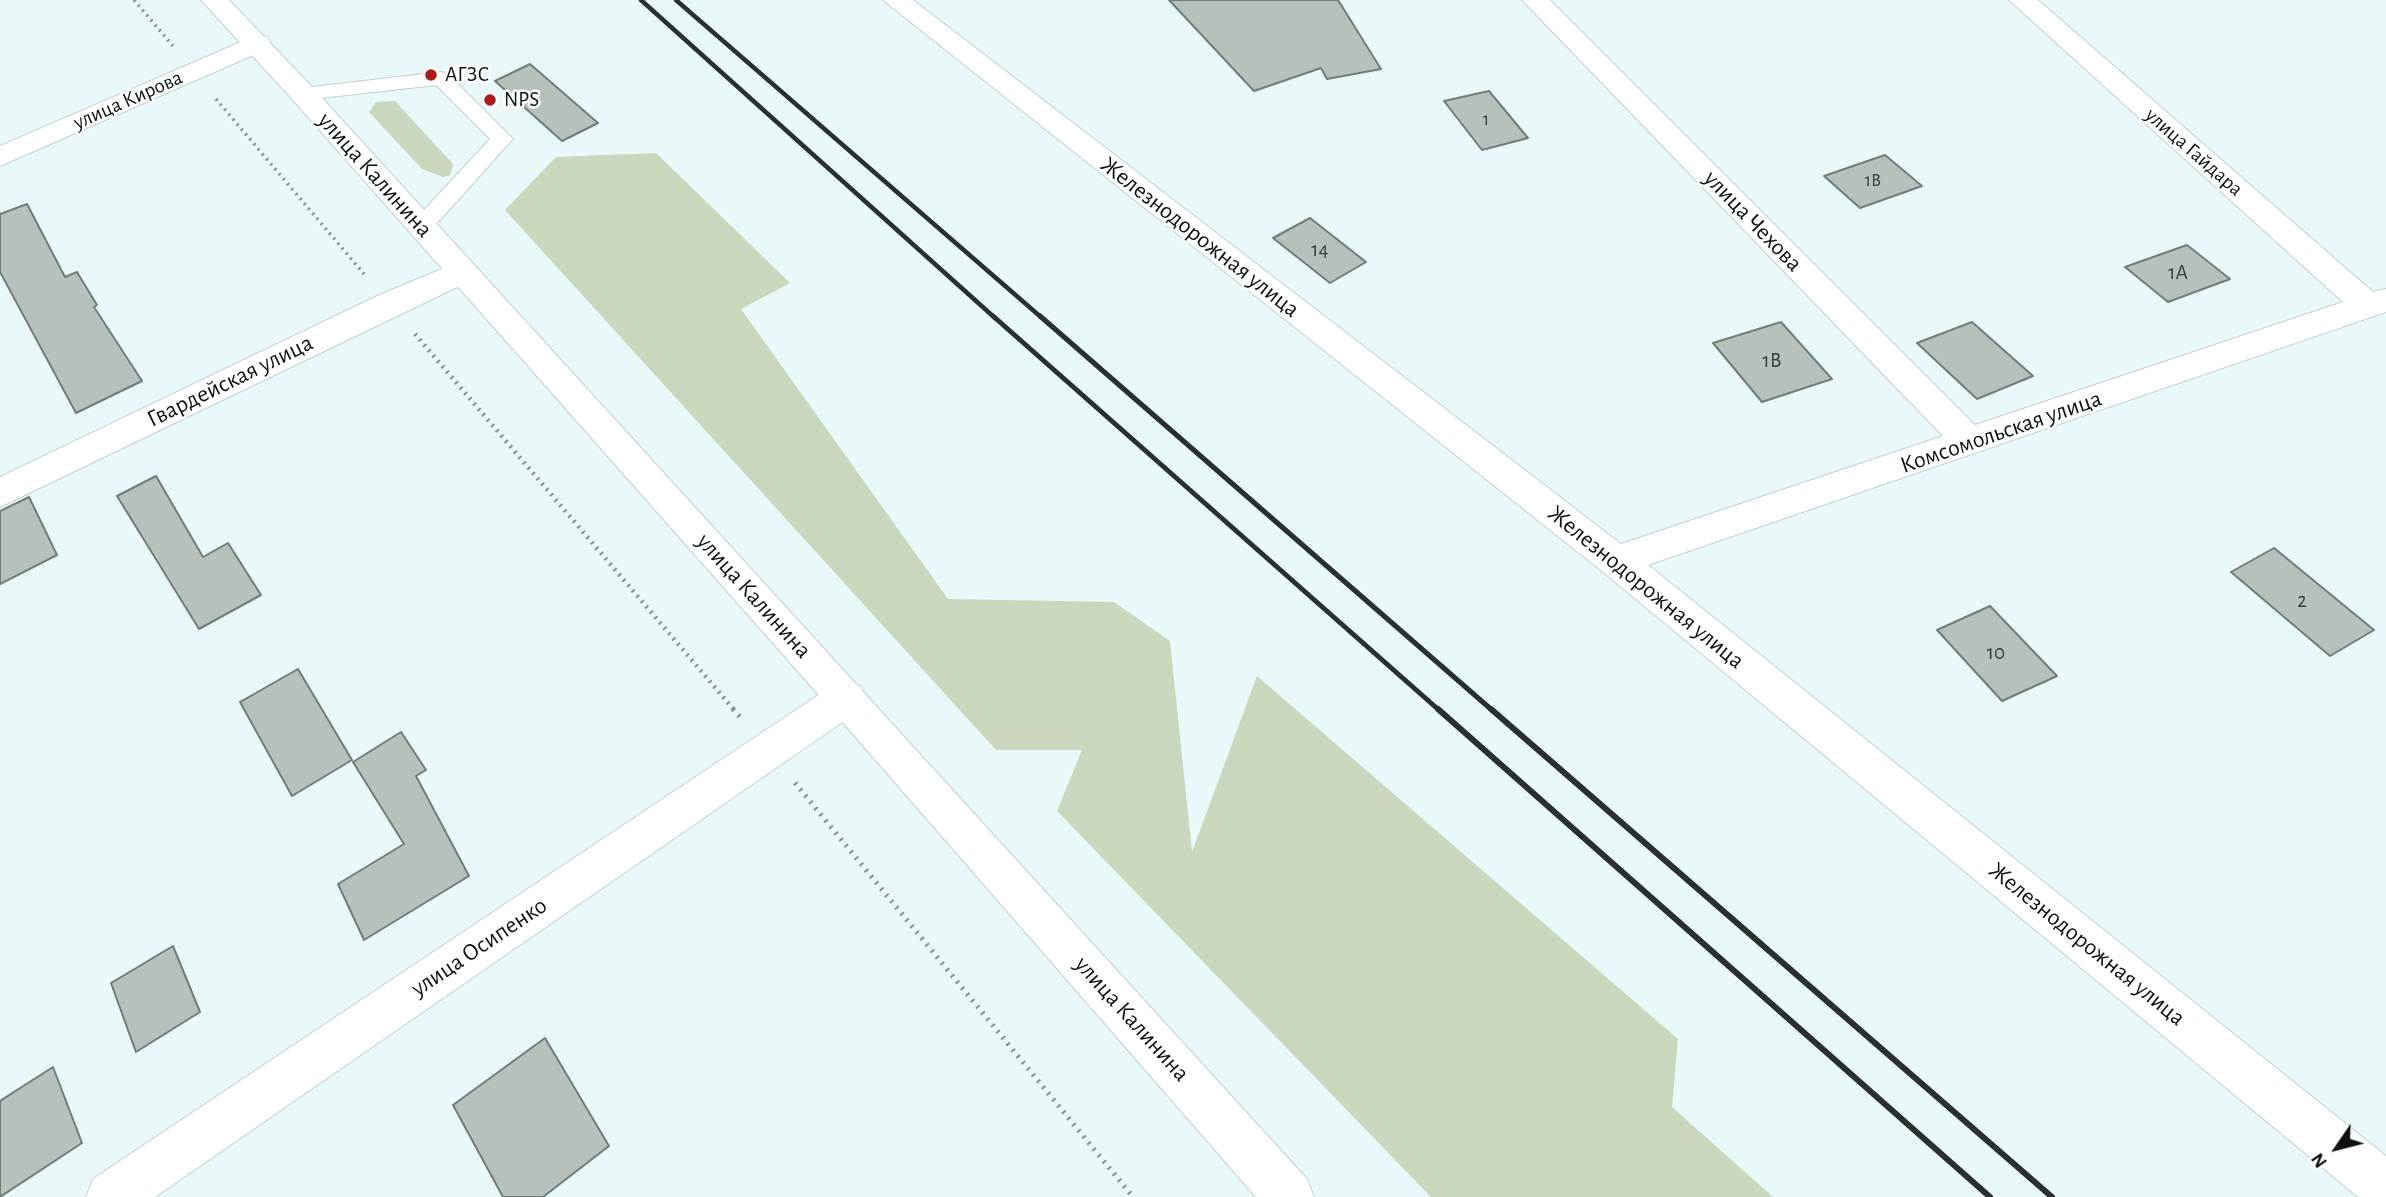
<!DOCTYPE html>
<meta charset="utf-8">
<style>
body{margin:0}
#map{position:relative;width:2386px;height:1197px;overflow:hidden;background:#e9f9f9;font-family:"Alegreya Sans",sans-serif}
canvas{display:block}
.north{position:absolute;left:2302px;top:1113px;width:70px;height:70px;-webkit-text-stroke:5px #fff;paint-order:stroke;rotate:235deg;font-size:19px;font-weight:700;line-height:28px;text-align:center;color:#0c1111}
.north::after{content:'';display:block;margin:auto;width:24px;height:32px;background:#0c1111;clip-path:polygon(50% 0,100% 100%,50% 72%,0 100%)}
</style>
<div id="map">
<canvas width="2386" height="1197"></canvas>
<div class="north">N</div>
</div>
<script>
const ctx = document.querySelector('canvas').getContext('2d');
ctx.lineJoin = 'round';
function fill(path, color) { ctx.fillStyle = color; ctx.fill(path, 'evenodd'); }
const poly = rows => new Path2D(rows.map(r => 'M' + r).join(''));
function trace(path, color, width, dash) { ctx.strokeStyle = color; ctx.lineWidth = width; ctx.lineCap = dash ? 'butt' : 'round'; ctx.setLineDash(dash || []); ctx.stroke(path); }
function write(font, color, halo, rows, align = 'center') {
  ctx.font = font + ' "Alegreya Sans",sans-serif'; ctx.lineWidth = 5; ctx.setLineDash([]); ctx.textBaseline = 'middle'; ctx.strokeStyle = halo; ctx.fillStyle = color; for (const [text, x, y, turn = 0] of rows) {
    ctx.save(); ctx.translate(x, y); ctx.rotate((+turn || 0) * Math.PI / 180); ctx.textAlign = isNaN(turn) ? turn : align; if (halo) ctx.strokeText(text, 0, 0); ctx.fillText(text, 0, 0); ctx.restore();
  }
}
fill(poly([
 [395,101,453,164,450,175,443,177,422,169,369,112,376,102],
 [656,153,790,283,741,309,948,599,1114,602,1170,641,1192,852,1257,676,1678,1039,1672,1107,1773,1197,1431,1197,1057,811,1082,750,996,750,505,210,556,157]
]), '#cad7bc');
const building = poly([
 [1169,0,1338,0,1381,69,1327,79,1321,68,1254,91,1169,0],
 [530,64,598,123,562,141,495,81,530,64],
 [1489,91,1528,138,1482,150,1444,101,1489,91],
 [1885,155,1922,186,1860,208,1824,176,1885,155],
 [27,204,65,277,77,272,97,305,94,307,142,381,76,413,0,272,0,214,27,204],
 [1310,218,1366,262,1330,283,1273,238,1310,218],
 [2187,245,2230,279,2168,302,2125,267,2187,245],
 [1781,322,1832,379,1762,402,1713,343,1781,322],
 [1972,322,2033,376,1977,399,1917,343,1972,322],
 [156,476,203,557,228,543,261,595,199,629,117,496,156,476],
 [29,497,57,555,0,584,0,511,29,497],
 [2274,548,2374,630,2330,656,2231,572,2274,548],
 [1990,606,2057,676,2002,701,1937,630,1990,606],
 [298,669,352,760,292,796,240,702,298,669],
 [401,732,426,770,416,776,469,876,364,940,338,884,404,844,353,762,401,732],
 [173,946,200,1012,136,1052,111,983,173,946],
 [545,1038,609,1146,543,1197,503,1197,453,1105,545,1038],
 [53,1067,82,1143,0,1197,0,1101,53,1067]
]);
fill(building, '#b5c1ba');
trace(building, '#727d77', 2);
const lane = poly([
 [441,72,448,74,513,139,429,232,421,235,413,232,410,227,413,222,490,139,436,85,303,100,293,94,303,88,441,72]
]);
const street = poly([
 [883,0,913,0,1621,544,1943,436,1522,0,1550,0,1975,425,2343,302,2009,0,2038,0,2373,292,2386,289,2386,312,1648,565,2386,1156,2386,1197,2358,1197,1603,572,883,0],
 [257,35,267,37,271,43,267,49,0,166,0,146,257,35],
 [461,261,472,264,477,272,472,280,0,507,0,477,377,296,461,261],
 [846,680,860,686,866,698,860,710,155,1197,86,1197,93,1179,832,686,846,680]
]);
const secondary = poly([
 [201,0,229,0,313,88,1307,1179,1314,1197,1256,1197,832,710,293,100,201,0]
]);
trace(lane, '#c1d0d0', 2);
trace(street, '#c1d0d0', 2);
trace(secondary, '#c1d0d0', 2);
trace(poly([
 [134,0,173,46],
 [216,99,364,274]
]), '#848f8f', 3.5, [2, 4.5]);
trace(poly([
 [415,334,735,711]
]), '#848f8f', 4.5, [2, 5]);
trace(poly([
 [733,709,740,717],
 [795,783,1133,1197]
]), '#848f8f', 5, [2, 6]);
fill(lane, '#fff');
fill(street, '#fff');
fill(secondary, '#fff');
trace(poly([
 [641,0,995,318],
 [676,0,1042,318]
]), '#2a3030', 4.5);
trace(poly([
 [993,316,1440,711],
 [1040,316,1493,711]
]), '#2a3030', 5);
trace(poly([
 [1438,709,1990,1197],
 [1491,709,2052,1197]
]), '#2a3030', 6);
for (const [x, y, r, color] of [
 [431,75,7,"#ac1a1c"],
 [490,100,7,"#ac1a1c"]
]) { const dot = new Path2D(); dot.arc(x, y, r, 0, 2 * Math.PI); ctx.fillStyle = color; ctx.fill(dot); trace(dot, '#fff', 2.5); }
write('18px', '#363d3b', null, [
 ["1",1486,120],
 ["1В",1873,181]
]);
write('21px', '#0c1111', '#fff', [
 ["АГЗС",445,75],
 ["NPS",504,100]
], 'left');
write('21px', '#0c1111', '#fff', [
 ["улица Кирова",128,100,-24],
 ["улица Гайдара",2194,152,41]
]);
write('21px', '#363d3b', null, [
 ["14",1320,250],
 ["1А",2178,273],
 ["1В",1772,361],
 ["2",2302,601],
 ["10",1996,653]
]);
write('24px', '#0c1111', '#fff', [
 ["улица Калинина",375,175,48],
 ["улица Чехова",1753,221,46],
 ["Железнодорожная улица",1200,237,38],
 ["Гвардейская улица",230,381,-26],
 ["Комсомольская улица",2001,432,-19],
 ["Железнодорожная улица",1646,587,39],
 ["улица Калинина",754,596,48],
 ["Железнодорожная улица",2087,944,39],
 ["улица Осипенко",479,947,-34],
 ["улица Калинина",1132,1019,48]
]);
</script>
